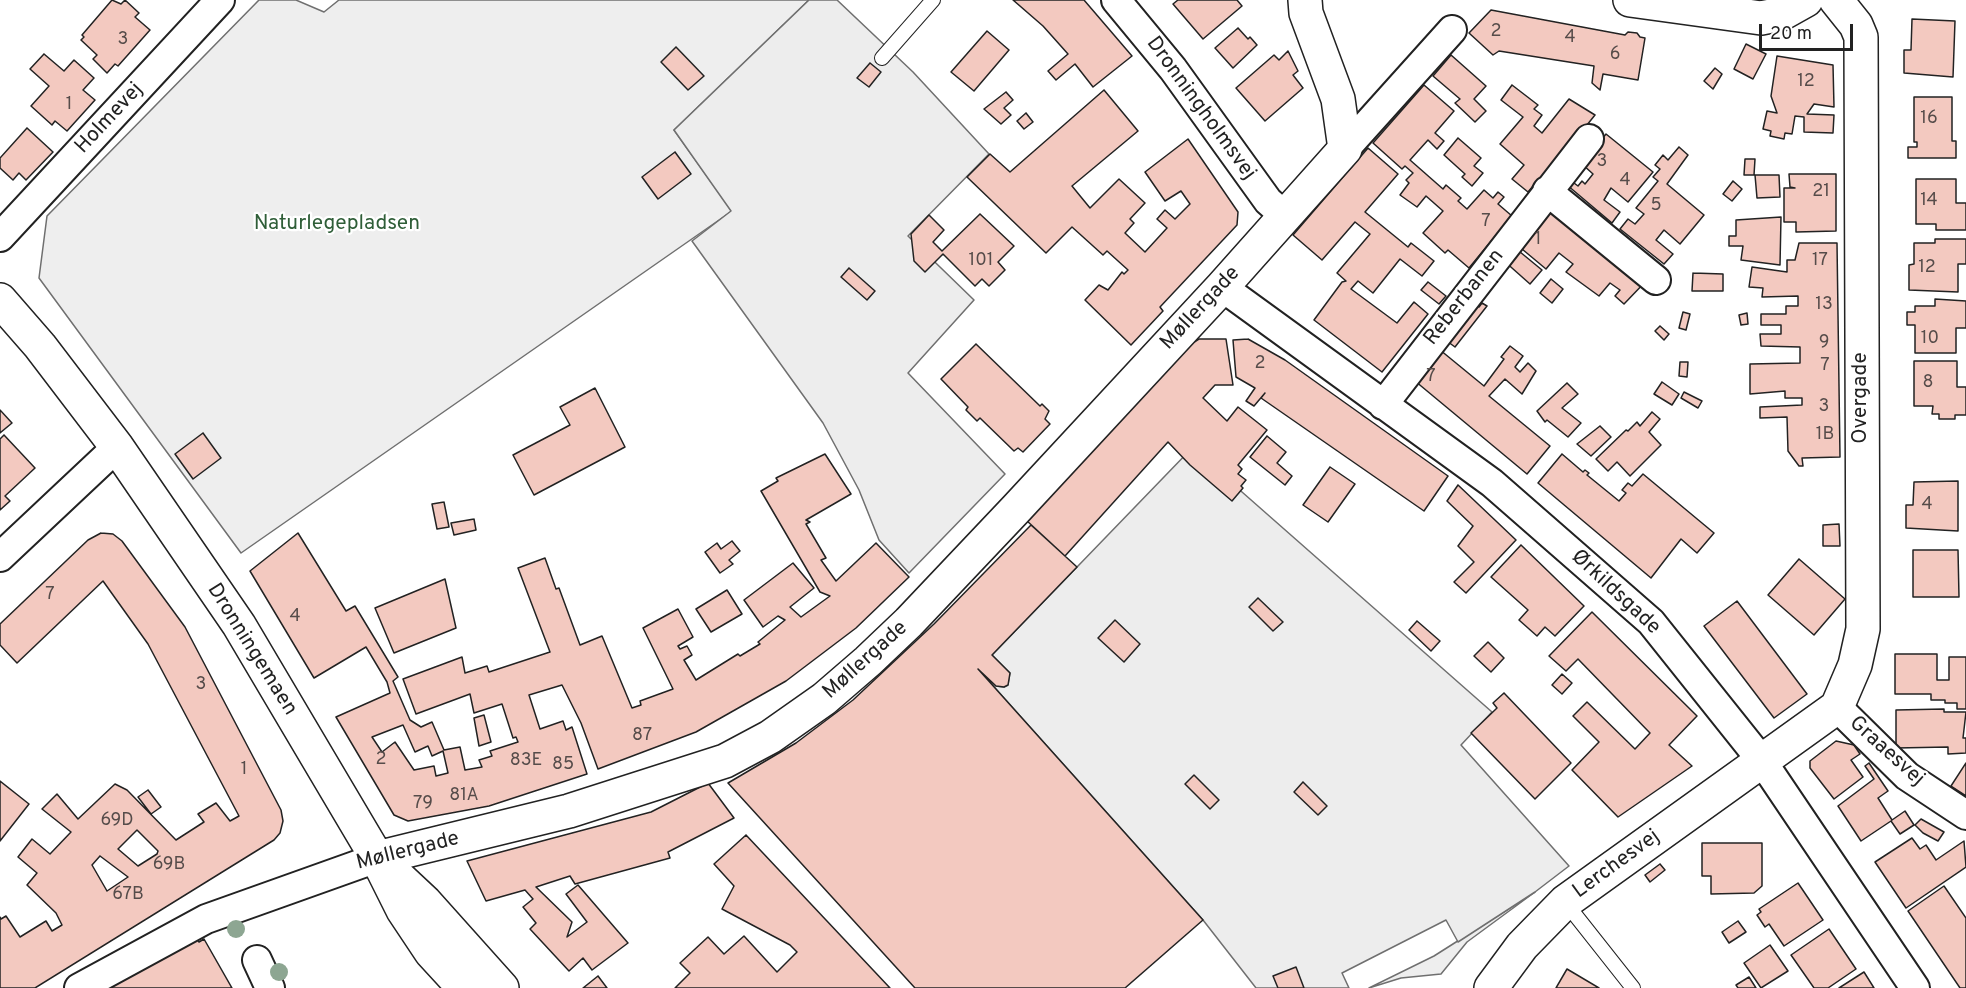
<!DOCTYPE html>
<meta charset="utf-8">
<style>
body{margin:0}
#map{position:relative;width:1966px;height:988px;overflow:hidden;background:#fff;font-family:Overpass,sans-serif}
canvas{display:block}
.scale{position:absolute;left:1759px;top:24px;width:94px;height:27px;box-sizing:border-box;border:3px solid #222;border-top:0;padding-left:8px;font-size:18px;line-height:21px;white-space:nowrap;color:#222;-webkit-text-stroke:4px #fff;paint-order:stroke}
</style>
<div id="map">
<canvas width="1966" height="988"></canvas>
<div class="scale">20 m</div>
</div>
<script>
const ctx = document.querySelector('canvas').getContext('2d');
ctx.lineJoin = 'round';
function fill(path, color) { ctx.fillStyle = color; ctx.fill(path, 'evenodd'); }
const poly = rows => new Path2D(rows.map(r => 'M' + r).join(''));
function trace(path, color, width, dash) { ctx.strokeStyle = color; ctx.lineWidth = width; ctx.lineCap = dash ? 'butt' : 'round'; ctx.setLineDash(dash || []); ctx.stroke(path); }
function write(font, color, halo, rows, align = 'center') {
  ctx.font = font + ' Overpass,sans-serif'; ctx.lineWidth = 4.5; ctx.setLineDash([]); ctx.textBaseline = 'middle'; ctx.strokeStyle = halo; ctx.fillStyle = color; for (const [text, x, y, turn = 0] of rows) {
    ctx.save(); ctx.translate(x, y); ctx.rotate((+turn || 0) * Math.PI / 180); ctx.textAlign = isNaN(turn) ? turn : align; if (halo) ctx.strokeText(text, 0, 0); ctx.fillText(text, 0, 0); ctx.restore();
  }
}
const green = poly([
 [259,0,296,0,324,12,339,0,809,0,674,130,732,211,241,553,39,278,47,216,259,0],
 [1535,892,1467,942,1441,974,1401,978,1369,988,1434,956,1535,892]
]);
fill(green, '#eee');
trace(green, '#6f6f6f', 1.5);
const parking = poly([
 [809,0,837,0,913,72,989,154,908,236,974,300,908,373,1005,474,909,573,879,540,859,490,823,423,692,241,731,211,674,130,809,0],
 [1192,448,1492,712,1461,745,1569,866,1535,892,1458,942,1446,920,1342,973,1349,988,1256,988,1203,920,978,669,996,686,1004,687,1008,685,1010,673,992,655,1192,448]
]);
fill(parking, '#ededed');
trace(parking, '#6f6f6f', 1.5);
const building = poly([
 [112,0,121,4,125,0,139,13,135,17,150,30,118,66,115,64,107,73,93,59,97,55,81,40,84,37,82,35,112,0],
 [1013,0,1084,0,1132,56,1093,87,1075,64,1056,80,1048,71,1068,54,1043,26,1013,0],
 [1178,0,1237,0,1242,6,1203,39,1173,4,1178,0],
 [1491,10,1625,35,1628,32,1637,33,1640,37,1645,38,1638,80,1603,74,1600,90,1592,83,1594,66,1499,51,1493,55,1469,33,1491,10],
 [1912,19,1955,21,1953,77,1904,73,1904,50,1911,50,1912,19],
 [1238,28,1248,39,1250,37,1257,45,1233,68,1215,48,1238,28],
 [987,31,1009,50,974,91,951,72,987,31],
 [1746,44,1766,54,1753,79,1734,69,1746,44],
 [676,47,704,76,688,90,661,62,676,47],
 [1288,51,1298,71,1293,75,1303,88,1265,121,1236,88,1274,55,1279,60,1288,51],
 [44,54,64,71,74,60,94,78,83,90,95,100,67,131,55,121,52,125,31,106,49,86,30,69,44,54],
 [1451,55,1486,86,1474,99,1486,111,1475,122,1455,103,1460,99,1433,76,1451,55],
 [1777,56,1833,65,1834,107,1814,104,1807,114,1834,115,1833,133,1804,132,1804,117,1795,116,1792,134,1785,133,1784,139,1770,136,1771,131,1763,129,1767,111,1777,113,1771,96,1777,56],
 [870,63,881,72,869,87,857,78,870,63],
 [1715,68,1722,74,1713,89,1704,81,1715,68],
 [1424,85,1454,111,1435,133,1444,141,1437,149,1428,140,1410,160,1443,189,1446,185,1461,198,1458,201,1467,209,1484,190,1493,198,1498,192,1504,197,1498,204,1512,216,1469,268,1448,250,1445,253,1423,233,1443,211,1426,196,1417,207,1400,195,1409,183,1406,180,1413,173,1405,166,1402,169,1373,143,1424,85],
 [1512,85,1538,105,1534,109,1542,115,1534,126,1542,133,1569,99,1595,115,1542,181,1539,179,1528,192,1512,179,1524,165,1500,144,1523,117,1501,100,1512,85],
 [1104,90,1138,131,1072,186,1090,208,1119,179,1145,203,1130,219,1134,223,1125,233,1145,252,1167,228,1157,219,1165,210,1175,219,1190,204,1181,191,1165,201,1145,172,1188,139,1238,212,1237,225,1160,307,1163,311,1131,345,1085,300,1099,285,1108,290,1122,272,1124,274,1128,270,1107,251,1103,255,1072,227,1046,253,967,177,990,154,1010,172,1104,90],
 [1006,92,1013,100,1004,108,1011,115,1001,124,984,109,1006,92],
 [1914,97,1952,97,1952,141,1956,141,1956,158,1908,158,1908,147,1917,147,1917,142,1914,142,1914,97],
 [1026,113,1033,122,1024,129,1017,121,1026,113],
 [27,128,53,152,26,180,19,173,13,180,0,168,0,158,27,128],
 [1606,134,1653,172,1628,202,1611,188,1604,200,1620,212,1612,223,1567,185,1570,180,1578,186,1582,181,1585,184,1593,174,1582,164,1606,134],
 [1458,138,1481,158,1474,166,1483,173,1472,186,1462,177,1465,174,1444,155,1458,138],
 [1679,147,1688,155,1667,184,1704,215,1680,244,1664,230,1656,240,1673,254,1664,264,1620,229,1628,219,1635,224,1644,214,1636,208,1658,181,1653,177,1660,169,1655,165,1663,155,1668,160,1679,147],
 [1368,148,1398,174,1365,212,1408,247,1411,243,1434,261,1422,276,1400,259,1373,293,1358,281,1351,289,1397,323,1414,302,1428,314,1382,372,1314,320,1342,282,1346,281,1337,273,1370,234,1355,222,1322,260,1293,235,1368,148],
 [675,152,691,174,658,199,642,177,675,152],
 [1745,159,1755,159,1754,175,1744,175,1745,159],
 [1789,174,1836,174,1836,231,1796,232,1796,222,1784,222,1784,188,1795,188,1790,187,1789,174],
 [1755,175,1779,175,1780,197,1757,198,1755,175],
 [1916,179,1956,179,1956,203,1966,203,1966,230,1936,230,1936,224,1916,224,1916,179],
 [1733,181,1742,189,1732,201,1723,194,1733,181],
 [1553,199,1648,279,1624,304,1615,296,1620,290,1610,283,1599,296,1566,272,1573,264,1559,253,1546,269,1516,244,1553,199],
 [980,214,1014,246,998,262,1005,270,989,286,982,279,975,286,943,254,925,272,914,261,911,234,929,215,944,230,933,242,942,251,980,214],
 [1781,217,1780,265,1741,260,1743,246,1729,246,1729,236,1736,236,1736,220,1781,217],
 [1935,239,1966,239,1966,264,1958,264,1958,292,1909,290,1909,265,1914,264,1914,243,1935,243,1935,239],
 [1799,243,1837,243,1840,457,1802,458,1803,466,1799,466,1788,451,1787,417,1760,418,1760,407,1802,405,1802,398,1785,398,1785,391,1750,394,1750,364,1800,363,1800,347,1761,346,1760,334,1781,334,1781,325,1761,325,1761,314,1786,314,1786,306,1798,306,1798,296,1762,297,1763,288,1749,287,1752,267,1787,272,1787,260,1795,260,1799,243],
 [1514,247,1542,270,1530,284,1503,260,1514,247],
 [849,268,875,291,867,300,841,277,849,268],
 [1693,273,1723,274,1723,291,1692,291,1693,273],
 [1551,279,1563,289,1552,303,1540,293,1551,279],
 [1428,282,1446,296,1439,304,1421,290,1428,282],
 [1470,299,1479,307,1482,303,1487,306,1455,347,1440,336,1470,299],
 [1935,299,1966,301,1966,328,1956,328,1956,353,1915,353,1915,325,1907,325,1907,312,1915,312,1915,306,1935,306,1935,299],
 [1683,312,1690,314,1686,330,1679,328,1683,312],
 [1747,313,1748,324,1741,325,1739,315,1747,313],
 [1660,326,1669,334,1664,340,1655,331,1660,326],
 [1199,339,1226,339,1233,385,1215,385,1203,398,1227,421,1238,407,1267,430,1238,465,1242,469,1238,474,1246,480,1241,486,1243,488,1232,501,1190,465,1168,442,1065,556,1026,520,1191,344,1199,339],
 [1248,339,1285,360,1448,476,1424,511,1261,398,1265,393,1254,406,1246,401,1255,388,1236,377,1233,340,1248,339],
 [976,344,1040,406,1042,404,1049,411,1045,419,1050,424,1023,452,1018,448,1014,451,980,418,977,421,966,410,968,407,941,379,976,344],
 [1434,345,1484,386,1504,359,1501,357,1510,346,1523,356,1515,367,1520,372,1528,363,1536,371,1522,394,1505,379,1489,396,1550,446,1527,474,1409,376,1434,345],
 [1914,361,1957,361,1957,387,1966,387,1966,415,1955,415,1955,419,1939,419,1939,414,1932,414,1933,406,1914,406,1914,361],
 [1680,362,1688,362,1687,377,1679,376,1680,362],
 [1662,382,1679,394,1672,405,1654,394,1662,382],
 [1567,383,1578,394,1562,408,1581,423,1568,437,1547,420,1545,422,1537,411,1567,383],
 [595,388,625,447,534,495,513,455,570,425,560,407,595,388],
 [1684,392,1702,401,1698,408,1681,398,1684,392],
 [0,410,12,423,0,433,0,410],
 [1652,412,1660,419,1649,432,1661,445,1630,476,1617,462,1608,471,1596,459,1626,430,1628,431,1637,422,1640,426,1652,412],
 [1600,426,1611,437,1591,456,1577,444,1600,426],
 [203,433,221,458,193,479,175,454,203,433],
 [4,435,35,468,5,496,10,501,0,510,0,439,4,435],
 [1267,436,1286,452,1277,463,1292,476,1285,485,1250,457,1267,436],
 [825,454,851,494,806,520,810,522,806,524,826,558,821,560,836,581,876,543,909,577,856,628,786,681,696,732,598,769,581,723,562,685,529,695,540,729,563,721,566,730,572,727,587,774,489,806,408,821,394,815,336,717,390,693,387,682,366,647,314,678,250,571,298,533,346,611,355,606,398,677,393,681,410,720,421,727,432,722,444,750,460,747,465,770,482,767,479,760,492,756,490,751,518,742,516,737,513,738,502,704,474,713,470,694,416,714,403,679,462,657,465,673,487,666,489,672,550,652,518,568,545,558,556,589,559,588,580,645,602,636,632,708,641,705,640,701,673,689,643,628,678,609,693,637,678,646,680,649,687,646,692,655,684,660,696,680,738,654,740,656,760,644,758,642,785,620,778,616,763,627,744,600,793,563,814,588,790,607,801,617,830,596,820,592,761,491,778,481,776,478,825,454],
 [403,725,415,752,428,746,432,756,443,751,448,773,436,776,434,766,414,770,395,742,382,752,372,737,403,725],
 [1562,454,1583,472,1585,470,1589,473,1587,475,1619,501,1626,493,1622,490,1628,483,1632,486,1643,474,1714,533,1697,553,1681,539,1651,578,1538,483,1562,454],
 [1330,467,1355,484,1328,522,1303,505,1330,467],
 [1958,481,1958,531,1906,528,1906,505,1913,505,1914,482,1958,481],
 [1458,485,1516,540,1466,593,1454,582,1474,562,1458,546,1473,526,1447,501,1458,485],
 [444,502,449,527,437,529,432,504,444,502],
 [474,519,476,530,454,535,451,523,474,519],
 [1839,524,1840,546,1823,546,1823,525,1839,524],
 [1031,525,1077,567,992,655,1010,673,1008,685,1004,687,996,686,978,669,1203,920,1125,988,915,988,728,783,796,743,853,700,934,624,1031,525],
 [101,533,113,534,122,541,185,627,281,810,283,821,280,833,274,840,35,988,0,988,0,917,1,919,6,916,20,937,46,921,52,931,62,925,56,913,27,885,37,873,18,857,32,839,50,854,71,832,42,809,57,794,78,819,115,784,127,790,176,840,204,822,198,814,216,803,230,821,239,816,148,644,103,581,17,663,0,645,0,624,88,540,101,533],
 [137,830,158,851,157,854,138,866,118,849,137,830],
 [100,856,128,877,107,891,92,865,100,856],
 [732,541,740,551,729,560,733,564,720,573,705,552,717,543,721,549,732,541],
 [1521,545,1584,606,1555,636,1545,627,1537,636,1519,620,1528,610,1491,577,1521,545],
 [1913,550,1958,550,1959,597,1913,597,1913,550],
 [1799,559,1845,599,1814,635,1768,595,1799,559],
 [445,579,456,628,394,653,375,608,445,579],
 [727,590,742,614,711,632,696,609,727,590],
 [1258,598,1283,622,1273,631,1249,607,1258,598],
 [1737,601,1807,694,1774,718,1704,626,1737,601],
 [1592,612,1697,716,1669,745,1692,766,1618,817,1572,770,1599,742,1573,716,1587,702,1635,749,1650,733,1578,659,1566,671,1549,656,1592,612],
 [1115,620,1140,644,1124,662,1098,638,1115,620],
 [1417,621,1440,641,1431,651,1409,630,1417,621],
 [1488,642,1504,658,1491,672,1474,656,1488,642],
 [1895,654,1937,654,1937,680,1949,680,1949,657,1966,657,1966,709,1957,709,1957,703,1945,703,1945,700,1931,700,1931,694,1895,694,1895,654],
 [1562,674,1572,683,1562,694,1552,685,1562,674],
 [1504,693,1571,763,1535,799,1471,733,1497,708,1493,703,1504,693],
 [1944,709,1944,712,1966,712,1963,738,1966,738,1966,753,1948,754,1948,747,1896,748,1896,710,1944,709],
 [484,715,491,742,479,746,474,718,484,715],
 [1836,741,1854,745,1860,754,1851,760,1863,777,1834,799,1810,768,1810,761,1836,741],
 [1869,763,1888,791,1878,798,1892,820,1905,811,1914,825,1900,834,1891,821,1861,841,1838,806,1874,779,1865,766,1869,763],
 [1966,763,1966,796,1951,786,1966,763],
 [1194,775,1219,800,1210,809,1185,784,1194,775],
 [0,781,29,804,0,841,0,781],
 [1303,782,1327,806,1318,815,1294,792,1303,782],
 [708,783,734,818,668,852,670,858,575,884,570,876,536,887,572,922,567,937,587,922,566,894,578,885,628,943,592,970,583,958,569,971,530,929,536,923,523,907,533,899,525,890,486,901,467,861,651,812,708,783],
 [148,790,161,807,151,814,138,797,148,790],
 [1921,819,1944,832,1938,841,1923,833,1915,825,1921,819],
 [746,835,890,988,675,988,690,973,680,963,708,937,724,954,744,936,777,972,797,952,790,945,722,909,734,886,714,864,746,835],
 [1912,838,1920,849,1926,845,1936,860,1964,841,1966,867,1906,908,1875,862,1912,838],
 [1702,843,1762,843,1762,886,1754,893,1711,894,1711,876,1702,876,1702,843],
 [1660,864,1665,870,1650,882,1645,875,1660,864],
 [1798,883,1823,920,1784,946,1769,924,1765,927,1757,915,1761,912,1759,909,1798,883],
 [1944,886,1966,918,1966,988,1960,988,1908,911,1944,886],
 [1738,921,1746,932,1729,943,1722,932,1738,921],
 [1829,929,1856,969,1828,988,1814,988,1791,955,1829,929],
 [195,936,199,942,204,939,232,988,107,988,195,936],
 [1770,945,1788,971,1761,988,1744,963,1770,945],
 [1296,967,1304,988,1278,988,1273,976,1296,967],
 [1567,969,1599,988,1556,988,1567,969],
 [1864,972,1874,988,1839,988,1864,972],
 [598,976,607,988,583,988,598,976],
 [1749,977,1756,988,1738,988,1736,985,1749,977]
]);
fill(building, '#f3c9c0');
trace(building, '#222', 1.5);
const lane = poly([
 [882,58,933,0],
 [1565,902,1633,988]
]);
const street = poly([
 [1116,0,1173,69,1268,201,1285,216],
 [1345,149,1452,30],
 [1547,191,1656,280],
 [0,237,220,0],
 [1222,287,1492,483,1651,622,1762,761,1915,988],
 [1383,405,1589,139],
 [0,557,117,447],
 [1837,707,1907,776,1966,815],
 [257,960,270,988],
 [79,988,206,919,377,858]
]);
const secondary = poly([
 [1630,0,1761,18,1781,14,1806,0],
 [0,300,40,346,117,447,239,625,377,858,403,910,431,952,464,988],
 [377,858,569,811,725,761,770,737,824,699,868,661,909,622,1016,509,1222,287,1345,149,1338,99,1306,13,1305,0],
 [394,873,425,902,502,988],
 [1491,988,1522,946,1565,902,1837,707,1855,665,1863,629,1861,37,1856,25,1836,0]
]);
trace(lane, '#222', 16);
trace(street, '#222', 32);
trace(secondary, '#222', 36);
trace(lane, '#fff', 14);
trace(street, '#fff', 28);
trace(secondary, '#fff', 33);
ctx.fillStyle = '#8da692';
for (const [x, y] of [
 [236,929],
 [279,972]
]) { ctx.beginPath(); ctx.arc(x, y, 9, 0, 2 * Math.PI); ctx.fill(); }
write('18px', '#564c4a', null, [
 ["2",1496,32],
 ["4",1570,38],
 ["3",123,40],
 ["6",1615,55],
 ["12",1806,82],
 ["1",69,105],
 ["16",1929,119],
 ["3",1602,162],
 ["4",1625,181],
 ["21",1821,192],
 ["14",1929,201],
 ["5",1656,206],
 ["7",1486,222],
 ["1",1538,240],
 ["101",981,261],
 ["17",1820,261],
 ["12",1927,268],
 ["13",1824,305],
 ["10",1930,339],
 ["9",1824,343],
 ["2",1260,364],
 ["7",1825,366],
 ["7",1431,377],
 ["8",1928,383],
 ["3",1824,407],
 ["1B",1825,435],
 ["4",1927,505],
 ["7",50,595],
 ["4",295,617],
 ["3",201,685],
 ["87",642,736],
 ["2",381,760],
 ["83E",526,761],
 ["85",563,765],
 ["1",244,770],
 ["81A",464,796],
 ["79",423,804],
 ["69D",117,821],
 ["69B",169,865],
 ["67B",128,895]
]);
write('21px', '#222', '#fff', [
 ["Dronningholmsvej",1200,109,54],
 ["Holmevej",110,119,-47],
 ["Reberbanen",1465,298,-52],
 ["Møllergade",1201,309,-47],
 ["Overgade",1862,398,-90],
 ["Ørkildsgade",1615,593,43],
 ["Dronningemaen",251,650,58],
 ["Møllergade",866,661,-42],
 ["Graaesvej",1886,752,42],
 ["Møllergade",408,852,-14],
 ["Lerchesvej",1617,865,-36]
]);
write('21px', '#2f5e38', '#fff', [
 ["Naturlegepladsen",337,225]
]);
</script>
